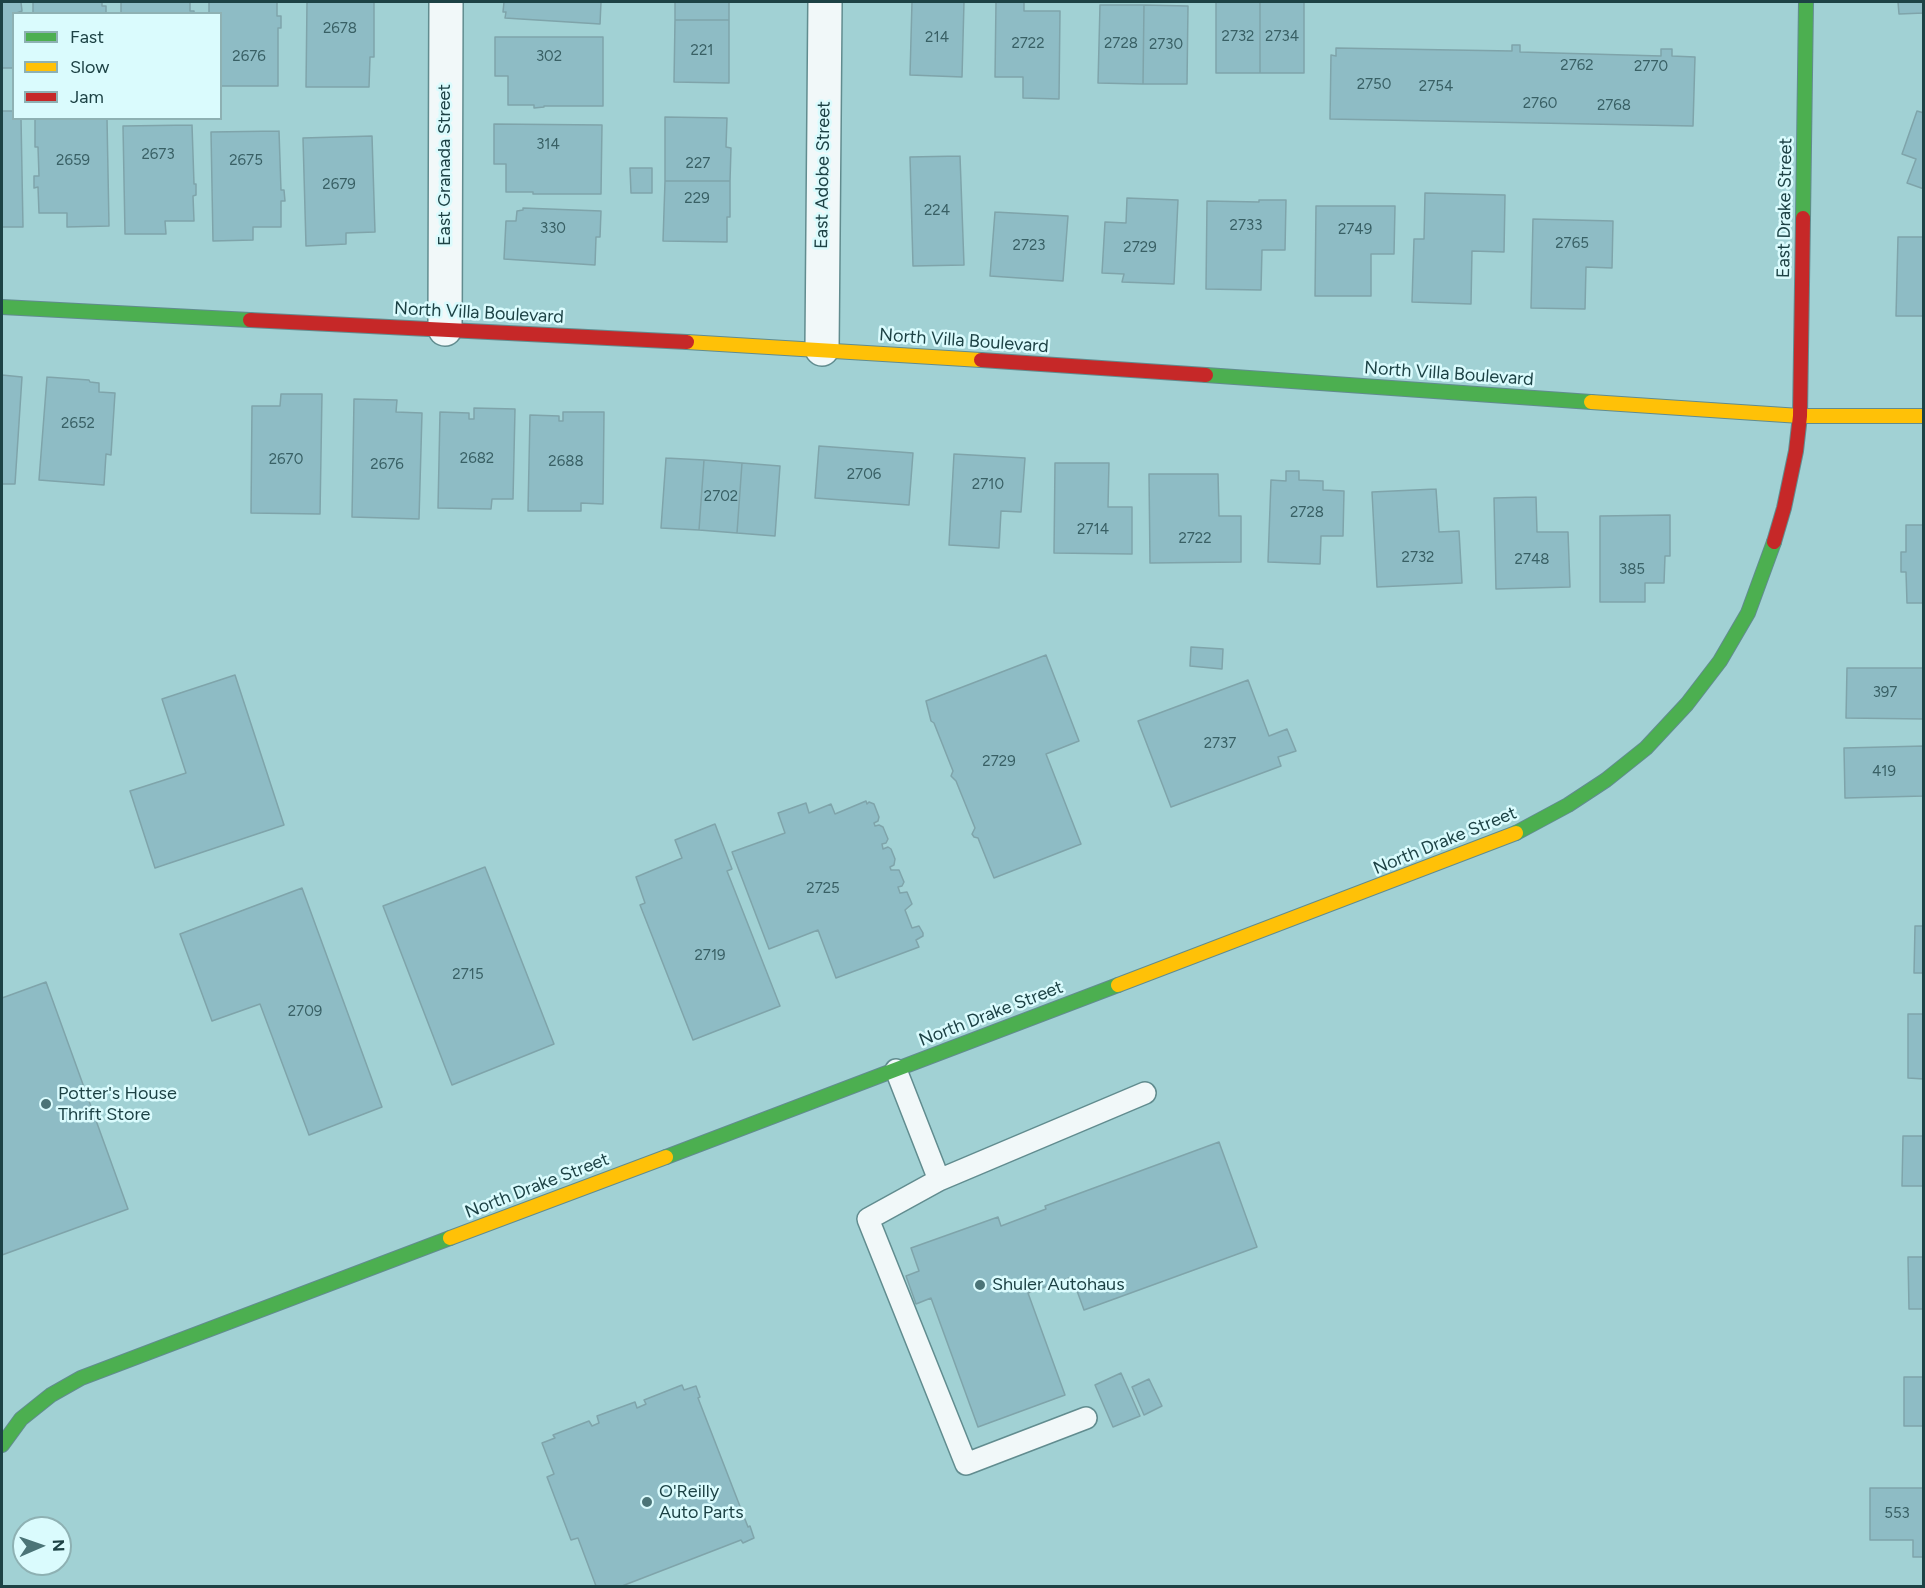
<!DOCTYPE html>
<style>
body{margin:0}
#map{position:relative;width:1925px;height:1588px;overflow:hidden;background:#a1d1d4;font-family:Figtree,sans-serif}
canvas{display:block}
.frame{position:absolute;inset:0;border:3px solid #1d4245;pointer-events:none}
.legend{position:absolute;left:12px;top:12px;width:210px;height:108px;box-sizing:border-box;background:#dafbfd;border:2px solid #8eb1b3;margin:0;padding:8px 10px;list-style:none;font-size:18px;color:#1d4245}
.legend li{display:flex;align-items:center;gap:12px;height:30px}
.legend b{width:30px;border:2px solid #8eb1b3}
.north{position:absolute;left:12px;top:1516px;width:60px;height:60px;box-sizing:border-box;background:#dafbfd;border:2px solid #8eb1b3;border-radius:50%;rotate:88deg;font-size:16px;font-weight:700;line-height:24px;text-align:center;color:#1d4245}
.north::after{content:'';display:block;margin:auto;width:21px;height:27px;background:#4b7477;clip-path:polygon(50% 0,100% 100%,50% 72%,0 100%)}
</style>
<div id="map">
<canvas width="1925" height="1588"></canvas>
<div class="frame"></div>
<ul class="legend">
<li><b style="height:8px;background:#4caf50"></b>Fast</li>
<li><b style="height:8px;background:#ffc107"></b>Slow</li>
<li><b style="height:8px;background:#c62828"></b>Jam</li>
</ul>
<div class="north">N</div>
</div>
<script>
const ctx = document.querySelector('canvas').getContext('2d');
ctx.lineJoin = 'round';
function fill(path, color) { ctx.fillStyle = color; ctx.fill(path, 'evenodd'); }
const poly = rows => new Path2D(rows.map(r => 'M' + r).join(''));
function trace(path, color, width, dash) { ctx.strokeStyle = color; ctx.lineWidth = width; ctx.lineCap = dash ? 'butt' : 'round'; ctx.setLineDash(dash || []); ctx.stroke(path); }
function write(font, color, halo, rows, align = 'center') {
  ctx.font = font + ' Figtree,sans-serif'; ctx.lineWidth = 5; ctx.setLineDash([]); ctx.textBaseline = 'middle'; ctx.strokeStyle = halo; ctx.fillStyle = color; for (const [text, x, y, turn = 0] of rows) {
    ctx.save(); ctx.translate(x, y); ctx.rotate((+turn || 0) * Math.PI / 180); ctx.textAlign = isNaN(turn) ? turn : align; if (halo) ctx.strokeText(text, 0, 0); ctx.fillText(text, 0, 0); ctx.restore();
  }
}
const building = poly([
 [2,2,21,2,22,11,14,14,14,68,2,68,2,2],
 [33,2,102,2,102,6,106,6,106,14,33,14,33,2],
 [121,2,190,2,190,11,194,11,194,14,121,14,121,2],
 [209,2,277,2,277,16,281,16,281,28,278,28,278,86,220,86,220,14,209,14,209,2],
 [307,2,374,2,374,57,370,57,369,87,306,87,307,2],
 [504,2,601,2,600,24,505,18,506,12,503,12,504,2],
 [675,2,729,2,729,20,675,20,675,2],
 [912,2,964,2,962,77,910,75,912,2],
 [996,2,1024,2,1024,11,1060,11,1059,99,1023,98,1023,77,995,77,996,2],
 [1216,2,1260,2,1260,73,1216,73,1216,2],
 [1260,2,1304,2,1304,73,1260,73,1260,2],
 [1898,2,1924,2,1924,13,1899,14,1898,2],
 [1100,5,1144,5,1143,84,1098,83,1100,5],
 [1144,5,1188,6,1187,84,1143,84,1144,5],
 [675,20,729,20,729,83,674,82,675,20],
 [495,37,603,37,603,106,544,106,544,107,534,108,534,105,508,105,508,76,495,76,495,37],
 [1512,45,1520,45,1520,52,1661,56,1661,49,1672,49,1672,56,1695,57,1693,126,1330,119,1331,55,1336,56,1336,48,1512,51,1512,45],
 [2,111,14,111,14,118,21,118,23,227,2,227,2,111],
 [1917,111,1924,113,1924,189,1907,183,1916,159,1902,154,1917,111],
 [665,117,727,118,726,147,731,148,730,181,665,181,665,117],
 [35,118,107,118,109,226,67,227,67,213,39,213,38,187,34,188,34,176,39,176,38,147,35,147,35,118],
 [494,124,602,125,601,194,533,194,533,192,506,192,506,164,494,164,494,124],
 [192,125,194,184,196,184,196,195,193,196,194,221,165,221,166,234,125,234,123,126,192,125],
 [279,131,281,190,284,190,285,201,281,201,281,227,253,227,253,240,213,241,211,132,279,131],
 [372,136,375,232,346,233,346,244,306,246,303,138,372,136],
 [960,156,964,265,913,266,910,157,960,156],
 [630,168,652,168,652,193,631,193,630,168],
 [665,181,730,181,730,217,727,217,727,242,663,241,665,181],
 [1425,193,1505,195,1504,252,1472,251,1471,304,1412,302,1414,239,1424,239,1425,193],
 [1127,198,1178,200,1174,284,1122,282,1124,274,1102,273,1105,222,1126,223,1127,198],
 [1259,200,1286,200,1285,250,1262,250,1261,290,1206,289,1207,201,1259,202,1259,200],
 [1316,206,1395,206,1394,254,1371,254,1371,296,1315,296,1316,206],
 [523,208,601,211,600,237,596,237,595,265,504,259,506,221,516,221,517,211,523,210,523,208],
 [995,212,1068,216,1063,281,990,276,995,212],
 [1533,219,1613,221,1612,268,1586,267,1585,309,1531,308,1533,219],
 [1898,237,1924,237,1924,316,1896,316,1898,237],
 [2,375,22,377,15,484,2,484,2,375],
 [47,377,89,380,90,382,99,383,99,392,115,393,111,455,106,454,104,485,39,480,47,377],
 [281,394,322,394,320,514,251,513,252,406,280,406,281,394],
 [354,399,397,400,396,412,422,413,419,519,352,517,354,399],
 [474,408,515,409,513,499,492,499,491,509,438,508,440,412,469,413,469,419,474,419,474,408],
 [563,412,604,412,603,504,581,503,581,511,528,511,530,415,559,416,559,421,563,421,563,412],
 [819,446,913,453,909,505,815,498,819,446],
 [954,454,1025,458,1021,512,1001,511,999,548,949,545,954,454],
 [666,458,704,460,699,530,661,528,666,458],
 [704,460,742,463,737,533,699,530,704,460],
 [742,463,780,466,775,536,737,533,742,463],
 [1055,463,1109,463,1108,507,1132,507,1132,554,1054,553,1055,463],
 [1286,471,1299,471,1299,480,1323,481,1323,490,1344,491,1343,536,1321,536,1320,564,1268,562,1271,480,1286,481,1286,471],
 [1149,474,1218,474,1219,516,1241,516,1241,562,1150,563,1149,474],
 [1436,489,1439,532,1459,531,1462,583,1377,587,1372,492,1436,489],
 [1536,497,1537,532,1568,532,1570,587,1496,589,1494,498,1536,497],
 [1670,515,1670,556,1665,556,1664,583,1645,583,1645,602,1600,602,1600,516,1670,515],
 [1906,525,1924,525,1924,603,1907,603,1906,572,1901,572,1901,552,1906,552,1906,525],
 [1191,647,1223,649,1222,669,1190,666,1191,647],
 [1046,655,1079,741,1046,754,1081,844,994,878,978,838,974,837,972,834,975,828,956,781,951,776,953,771,934,723,931,721,926,701,1046,655],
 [1847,668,1924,668,1924,719,1846,718,1847,668],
 [235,675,284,825,155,868,130,791,186,773,162,699,235,675],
 [1248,680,1269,736,1287,729,1296,751,1278,757,1281,766,1171,807,1138,721,1248,680],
 [1924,746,1924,796,1845,798,1844,748,1924,746],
 [866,801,867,804,869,802,874,804,879,817,878,821,874,823,875,826,879,825,883,827,888,839,886,843,882,844,883,849,888,847,891,849,895,859,894,865,890,867,891,870,899,870,904,882,902,886,898,887,900,893,907,892,912,904,905,910,912,928,919,926,923,933,923,936,916,940,919,947,836,978,818,930,769,949,732,852,785,833,778,813,806,803,809,813,831,804,835,814,866,801],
 [715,824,732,869,727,871,780,1006,693,1040,640,905,645,903,636,877,682,858,675,840,715,824],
 [485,867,554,1044,452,1085,383,906,485,867],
 [302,888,382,1107,309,1135,260,1004,212,1021,180,934,302,888],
 [1915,926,1924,926,1924,973,1914,973,1915,926],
 [46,982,128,1209,2,1255,2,998,46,982],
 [1908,1014,1924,1014,1924,1079,1908,1078,1908,1014],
 [1903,1136,1924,1136,1924,1186,1902,1186,1903,1136],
 [1219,1142,1257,1247,1084,1310,1072,1277,1028,1293,1065,1395,978,1427,931,1298,916,1304,906,1276,919,1271,911,1248,998,1217,1001,1226,1046,1209,1045,1206,1219,1142],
 [1908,1257,1924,1257,1924,1309,1909,1309,1908,1257],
 [1121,1373,1140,1416,1113,1427,1095,1385,1121,1373],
 [1904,1377,1924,1377,1924,1426,1904,1426,1904,1377],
 [1149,1379,1162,1406,1144,1415,1132,1387,1149,1379],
 [682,1385,684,1390,696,1386,700,1397,698,1398,748,1527,750,1526,754,1538,743,1543,741,1540,622,1586,596,1586,578,1538,571,1540,547,1477,554,1474,542,1443,555,1438,553,1435,589,1421,592,1426,599,1423,597,1416,635,1402,637,1408,646,1404,644,1400,682,1385],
 [1870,1488,1924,1488,1924,1557,1913,1557,1913,1540,1870,1540,1870,1488]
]);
fill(building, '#8ebcc5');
trace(building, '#7fa4aa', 1.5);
const lane = poly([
 [896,1070,939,1180,868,1219,966,1464,1086,1418],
 [939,1180,1145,1093]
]);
const street = poly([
 [445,329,446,2],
 [822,349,825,2]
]);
const fast = poly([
 [1803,218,1806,2],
 [2,307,250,320],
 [1206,375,1591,402],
 [1516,833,1568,805,1606,780,1646,748,1687,704,1720,661,1748,613,1774,542],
 [666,1157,1118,985],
 [2,1445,21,1419,51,1395,81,1378,450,1238]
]);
const slow = poly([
 [687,342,981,360],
 [1591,402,1800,416,1924,416],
 [1118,985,1516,833],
 [450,1238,666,1157]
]);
const jam = poly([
 [250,320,687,342],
 [981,360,1206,375],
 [1774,542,1784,508,1796,451,1800,416,1803,218]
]);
trace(lane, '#618c8f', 24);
trace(street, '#618c8f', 36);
trace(fast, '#618c8f', 16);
trace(slow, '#618c8f', 16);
trace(jam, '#618c8f', 16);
trace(lane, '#f1f8f9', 21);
trace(street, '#f1f8f9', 33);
trace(fast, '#4caf50', 14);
trace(slow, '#ffc107', 14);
trace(jam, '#c62828', 14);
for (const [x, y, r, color] of [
 [46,1104,6,"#4b7477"],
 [980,1285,6,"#4b7477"],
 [647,1502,6,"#4b7477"]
]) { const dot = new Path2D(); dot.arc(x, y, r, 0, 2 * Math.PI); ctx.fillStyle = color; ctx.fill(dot); trace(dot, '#dafbfd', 2); }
write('15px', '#396065', null, [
 ["2678",340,29],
 ["2732",1238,37],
 ["2734",1282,37],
 ["214",937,38],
 ["2722",1028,44],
 ["2728",1121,44],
 ["2730",1166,45],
 ["221",702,51],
 ["2676",249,57],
 ["302",549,57],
 ["2762",1577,66],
 ["2770",1651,67],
 ["2750",1374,85],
 ["2754",1436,87],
 ["2760",1540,104],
 ["2768",1614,106],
 ["314",548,145],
 ["2673",158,155],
 ["2659",73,161],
 ["2675",246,161],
 ["227",698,164],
 ["2679",339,185],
 ["229",697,199],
 ["224",937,211],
 ["2733",1246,226],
 ["330",553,229],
 ["2749",1355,230],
 ["2765",1572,244],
 ["2723",1029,246],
 ["2729",1140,248],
 ["2652",78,424],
 ["2682",477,459],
 ["2670",286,460],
 ["2688",566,462],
 ["2676",387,465],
 ["2706",864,475],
 ["2710",988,485],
 ["2702",721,497],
 ["2728",1307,513],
 ["2714",1093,530],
 ["2722",1195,539],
 ["2732",1418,558],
 ["2748",1532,560],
 ["385",1632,570],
 ["397",1885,693],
 ["2737",1220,744],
 ["2729",999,762],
 ["419",1884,772],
 ["2725",823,889],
 ["2719",710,956],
 ["2715",468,975],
 ["2709",305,1012],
 ["553",1897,1514]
]);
write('18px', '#1d4245', '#dafbfd', [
 ["East Granada Street",445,165,-90],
 ["East Adobe Street",823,175,-89],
 ["East Drake Street",1785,208,-89],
 ["North Villa Boulevard",479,313,3],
 ["North Villa Boulevard",964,341,4],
 ["North Villa Boulevard",1449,374,4],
 ["North Drake Street",1445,841,-22],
 ["North Drake Street",991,1014,-21],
 ["North Drake Street",537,1186,-21]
]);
write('18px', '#1d4245', '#dafbfd', [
 ["Potter's House",58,1094],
 ["Thrift Store",58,1115],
 ["Shuler Autohaus",992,1285],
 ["O'Reilly",659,1492],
 ["Auto Parts",659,1513]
], 'left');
</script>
